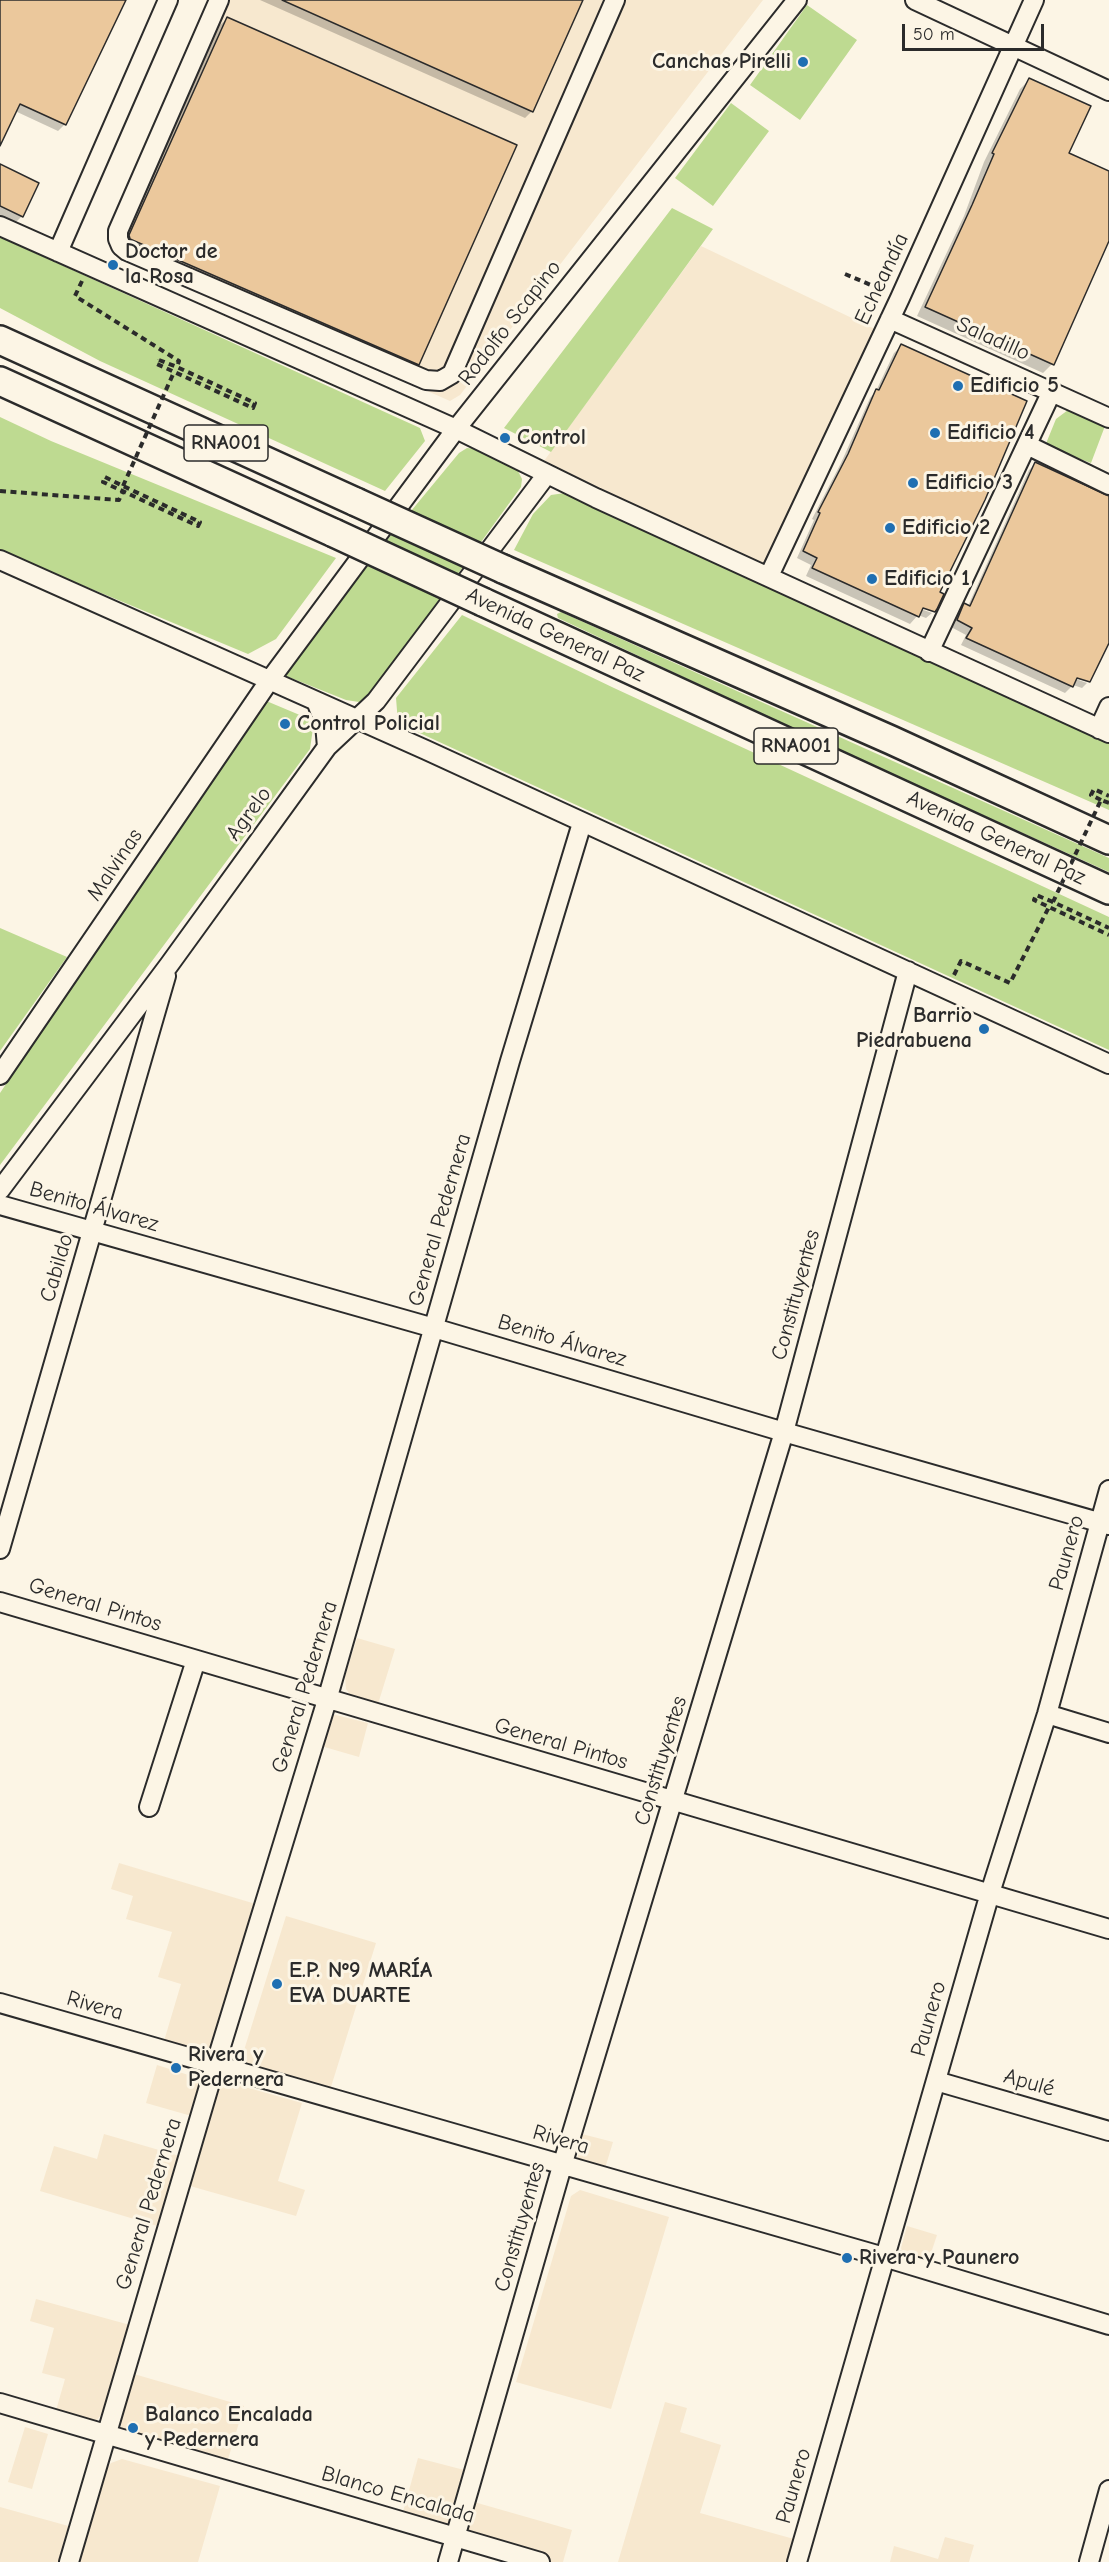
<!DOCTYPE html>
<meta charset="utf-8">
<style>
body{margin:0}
#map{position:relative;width:1109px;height:2562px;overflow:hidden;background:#fcf5e5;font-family:"Comic Neue",sans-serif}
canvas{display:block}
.scale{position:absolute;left:902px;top:24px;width:142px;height:27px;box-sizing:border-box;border:3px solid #2b2b2b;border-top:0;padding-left:8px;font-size:18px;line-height:21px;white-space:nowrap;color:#2b2b2b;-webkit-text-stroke:4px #fcf5e5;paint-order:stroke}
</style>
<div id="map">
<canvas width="1109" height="2562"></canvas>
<div class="scale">50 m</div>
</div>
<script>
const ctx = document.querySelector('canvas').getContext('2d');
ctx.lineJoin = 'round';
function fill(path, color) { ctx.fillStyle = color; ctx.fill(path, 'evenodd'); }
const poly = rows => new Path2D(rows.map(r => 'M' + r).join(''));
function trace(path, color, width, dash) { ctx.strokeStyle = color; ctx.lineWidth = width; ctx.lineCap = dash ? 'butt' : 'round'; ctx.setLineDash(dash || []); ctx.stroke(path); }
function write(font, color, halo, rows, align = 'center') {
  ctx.font = font + ' "Comic Neue",sans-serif'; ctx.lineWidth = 6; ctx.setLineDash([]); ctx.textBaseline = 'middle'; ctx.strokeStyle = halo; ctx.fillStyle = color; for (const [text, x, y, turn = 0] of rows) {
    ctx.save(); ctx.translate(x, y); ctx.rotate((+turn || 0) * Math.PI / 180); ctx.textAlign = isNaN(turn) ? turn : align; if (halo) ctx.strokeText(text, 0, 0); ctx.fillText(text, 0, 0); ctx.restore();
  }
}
fill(poly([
 [218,0,763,0,460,395,450,401,115,253,111,236],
 [701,246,877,330,770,561,763,564,755,565,544,461],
 [357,1638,395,1649,378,1704,352,1697,346,1689,345,1676],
 [332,1714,368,1723,359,1757,321,1746],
 [119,1863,259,1905,213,2050,209,2052,164,2041,181,1984,158,1977,172,1932,126,1919,133,1896,111,1889],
 [286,1916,376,1943,330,2090,240,2063],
 [157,2065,201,2079,203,2083,195,2117,146,2103],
 [231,2083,302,2103,278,2181,305,2190,296,2216,190,2186,219,2087],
 [104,2134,183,2157,161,2227,40,2191,54,2146,97,2159],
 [582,2134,613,2142,603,2175,577,2161],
 [580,2190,669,2217,611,2409,516,2382,571,2196],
 [907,2226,937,2235,927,2265,903,2255,901,2248],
 [36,2299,130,2325,107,2408,95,2422,55,2414,65,2379,42,2373,54,2328,30,2321],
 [134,2374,244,2406,226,2466,123,2433,120,2423],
 [665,2402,687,2408,680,2432,721,2445,700,2513,794,2539,788,2562,618,2562],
 [25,2427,48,2434,32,2489,8,2482],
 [418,2458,468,2471,453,2522,448,2527,401,2519],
 [122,2459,220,2486,198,2562,79,2562,106,2470,111,2463],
 [474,2502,572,2530,563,2562,548,2562,471,2540,466,2530],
 [0,2507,72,2527,62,2562,0,2562],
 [945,2537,974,2545,969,2562,890,2562,894,2546,938,2559]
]), '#f7e8cf');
fill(poly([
 [807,5,857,40,800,120,750,85],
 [731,103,769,131,713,206,675,178],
 [672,208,713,229,551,452,504,428],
 [0,237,420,428,425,441,385,491,100,361,0,308],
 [1068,410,1105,426,1091,463,1045,446,1056,419],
 [0,417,51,441,336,558,276,639,248,654,0,551],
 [467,448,478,449,518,471,522,479,521,487,367,699,359,702,346,700,286,676,283,671,287,661,459,453],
 [565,493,1109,740,1109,810,514,550,533,514,551,495],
 [561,612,1109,858,1109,872,828,745,558,618,557,614],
 [462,615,614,688,1109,917,1109,1050,398,723,396,698],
 [264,700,314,721,310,749,0,1165,0,1093],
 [0,928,67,957,0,1051]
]), '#beda91');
fill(poly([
 [0,0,124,0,65,124,58,131,15,111,0,143],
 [260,0,582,0,532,111,525,118],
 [227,19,417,364,411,371,123,243,220,25],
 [1029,80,1067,154,1109,173,1109,238,1052,364,1043,373,917,316,964,216,984,162,1020,89],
 [0,166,22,216,15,223,0,216],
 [901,346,938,593,933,612,933,610,916,604,915,607,932,613,926,618,918,615,910,624,806,576,811,565,797,558,814,520,812,519,841,463,870,398,876,391,894,353],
 [1036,463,1109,497,1109,644,1088,681,1071,674,1070,677,1087,683,1082,688,1073,685,1065,693,961,645,966,635,951,627,958,612,965,605,968,606,1029,470]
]), '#0003');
const building = poly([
 [0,0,126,0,66,125,20,104,0,146,0,0],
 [282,0,583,0,533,112,282,0],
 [227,17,517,145,419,365,130,239,129,235,227,17],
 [1029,78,1091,106,1069,153,1109,171,1109,241,1054,365,925,307,972,205,994,154,992,153,1029,78],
 [0,164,39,183,23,217,0,206,0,164],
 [901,344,1027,401,985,500,940,592,944,594,937,609,935,612,923,608,919,617,812,568,817,558,803,551,820,513,818,512,848,454,876,389,879,390,901,344],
 [1035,462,1109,496,1109,643,1090,682,1077,678,1073,687,966,638,972,628,957,620,964,603,970,606,1035,462]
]);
fill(building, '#ebc89c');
trace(building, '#2b2b2b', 1.5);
const minor = poly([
 [219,0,118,231,118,239,121,246,127,251,426,380,440,381,452,374,615,0],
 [915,0,1109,91],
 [0,226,456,429,596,498,1109,733],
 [58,252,168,0],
 [890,319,1109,418],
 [1027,445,1109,485],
 [0,560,426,750,1109,1064],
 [769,576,900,298,1034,0],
 [929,652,1052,391],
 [316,701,325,724,327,747],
 [1099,729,1109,707],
 [0,1075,269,681,456,429,797,0],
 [0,1190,169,965,327,747,376,701,547,474],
 [0,1205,434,1328,784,1432,1109,1525],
 [0,1549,166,976],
 [0,1602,1109,1929],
 [1047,1714,1109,1733],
 [149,1807,196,1660],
 [0,2003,884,2257,1109,2325],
 [936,2081,1109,2131],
 [0,2403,540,2562],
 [69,2562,215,2066,327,1700,510,1061,582,823],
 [448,2562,562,2166,784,1432,908,971],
 [797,2562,990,1893,1047,1714,1109,1490],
 [1089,2562,1109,2490]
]);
const highway = poly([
 [0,340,356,502],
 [0,381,334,533],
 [503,569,891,740,1109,840],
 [483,602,1109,890]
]);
trace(minor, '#2b2b2b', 22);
trace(highway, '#2b2b2b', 32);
trace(poly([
 [845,274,885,291],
 [82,281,75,296,179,361,177,367],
 [159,360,177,367,255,403,253,408,157,364,159,360],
 [105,477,123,486,200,522,198,526,103,482,105,477],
 [0,491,119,500,123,491],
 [1101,800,1091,795,1094,789,1109,796],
 [1053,902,1036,895,1034,900,1109,935],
 [954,975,961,961,1010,983,1049,907]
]), '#2b2b2b', 4, [6, 4.5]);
trace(minor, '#fcf5e5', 18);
trace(highway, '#fcf5e5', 27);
const highwayBridge = poly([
 [356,502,503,569],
 [334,533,483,602]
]);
trace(highwayBridge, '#2b2b2b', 32, []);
trace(poly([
 [123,486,174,372],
 [1109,803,1101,800,1053,902,1109,928]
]), '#2b2b2b', 4, [6, 4.5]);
trace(highwayBridge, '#fcf5e5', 27);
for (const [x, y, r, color] of [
 [803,62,6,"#1f6fb2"],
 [113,265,6,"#1f6fb2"],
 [958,386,6,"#1f6fb2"],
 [935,433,6,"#1f6fb2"],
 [505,438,6,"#1f6fb2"],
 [913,483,6,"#1f6fb2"],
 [890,528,6,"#1f6fb2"],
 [872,579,6,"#1f6fb2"],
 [285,724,6,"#1f6fb2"],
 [984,1029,6,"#1f6fb2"],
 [277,1984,6,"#1f6fb2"],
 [176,2068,6,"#1f6fb2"],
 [847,2258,6,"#1f6fb2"],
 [133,2428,6,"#1f6fb2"]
]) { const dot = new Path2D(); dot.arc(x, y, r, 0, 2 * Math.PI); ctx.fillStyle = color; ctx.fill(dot); trace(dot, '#fcf5e5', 2); }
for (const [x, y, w] of [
 [226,443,84],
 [796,746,84]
]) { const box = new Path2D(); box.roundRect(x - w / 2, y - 18, w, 36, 4.5); ctx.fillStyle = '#fcf5e5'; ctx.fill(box); trace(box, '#2b2b2b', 1.5); }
write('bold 21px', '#2b2b2b', null, [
 ["RNA001",226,443],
 ["RNA001",796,746]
]);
write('bold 22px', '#2b2b2b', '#fcf5e5', [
 ["Canchas Pirelli",791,62,"right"],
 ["Doctor de",125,252],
 ["la Rosa",125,277],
 ["Edificio 5",970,386],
 ["Edificio 4",947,433],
 ["Control",517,438],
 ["Edificio 3",925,483],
 ["Edificio 2",902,528],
 ["Edificio 1",884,579],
 ["Control Policial",297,724],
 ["Barrio",972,1016,"right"],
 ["Piedrabuena",972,1041,"right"],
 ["E.P. Nº9 MARÍA",289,1971],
 ["EVA DUARTE",289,1996],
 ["Rivera y",188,2055],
 ["Pedernera",188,2080],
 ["Rivera y Paunero",859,2258],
 ["Balanco Encalada",145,2415],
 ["y Pedernera",145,2440]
], 'left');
write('22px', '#2b2b2b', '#fcf5e5', [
 ["Echeandía",882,279,-65],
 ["Rodolfo Scapino",510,323,-52],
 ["Saladillo",993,339,24],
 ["Avenida General Paz",555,635,25],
 ["Agrelo",249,814,-54],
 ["Avenida General Paz",996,838,25],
 ["Malvinas",115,865,-56],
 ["Benito Álvarez",94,1207,16],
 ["General Pedernera",440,1220,-74],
 ["Cabildo",57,1268,-74],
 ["Constituyentes",796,1295,-75],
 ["Benito Álvarez",562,1341,17],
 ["Paunero",1067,1553,-74],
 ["General Pintos",95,1605,17],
 ["General Pedernera",305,1687,-73],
 ["General Pintos",561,1744,16],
 ["Constituyentes",661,1761,-73],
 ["Rivera",95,2006,16],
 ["Paunero",929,2019,-74],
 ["Apulé",1029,2083,16],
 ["Rivera",561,2140,16],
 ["General Pedernera",149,2204,-73],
 ["Constituyentes",520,2227,-74],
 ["Paunero",794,2486,-74],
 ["Blanco Encalada",398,2495,16]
]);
</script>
